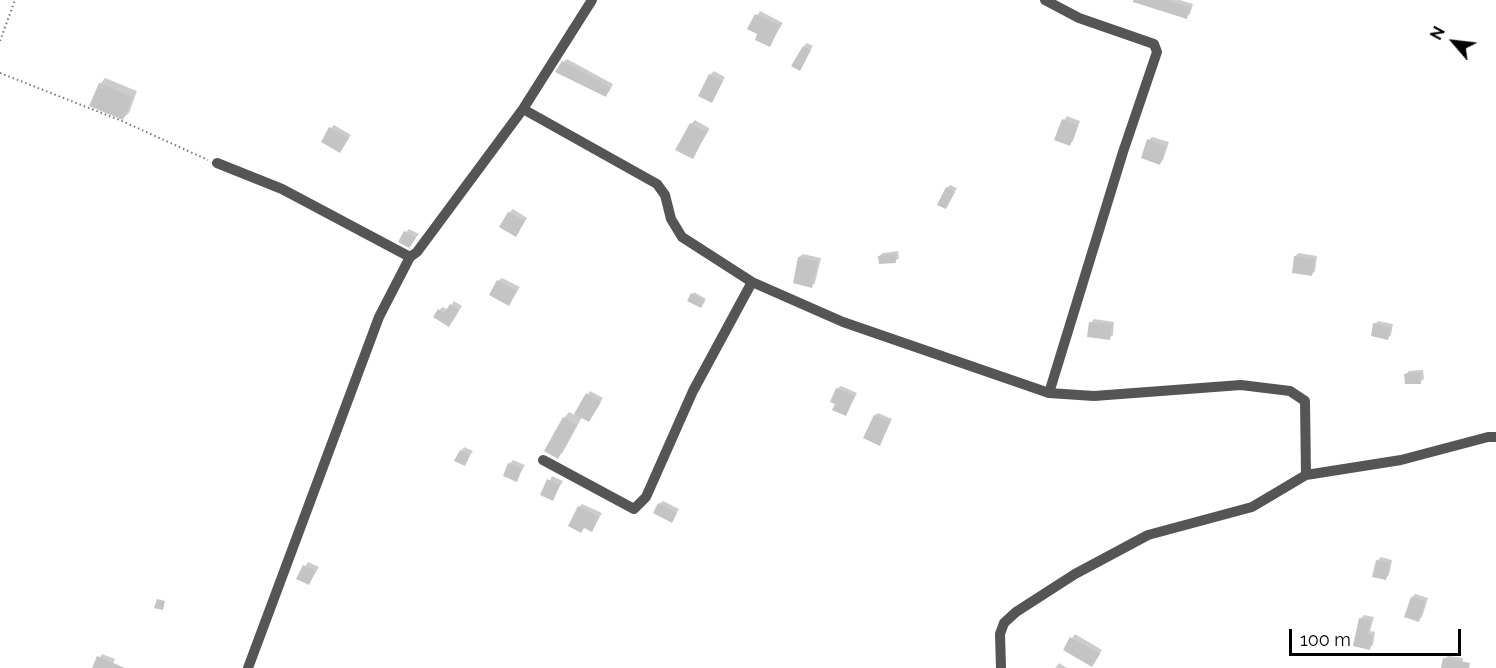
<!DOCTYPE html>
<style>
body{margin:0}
#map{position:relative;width:1496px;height:668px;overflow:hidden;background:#fff;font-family:Raleway,sans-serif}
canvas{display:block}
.north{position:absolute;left:1424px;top:12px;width:60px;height:60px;-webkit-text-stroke:4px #fff;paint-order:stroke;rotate:298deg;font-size:16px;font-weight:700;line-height:24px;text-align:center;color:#000}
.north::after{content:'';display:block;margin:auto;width:21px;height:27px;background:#000;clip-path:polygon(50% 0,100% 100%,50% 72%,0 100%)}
.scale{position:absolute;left:1289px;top:629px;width:172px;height:27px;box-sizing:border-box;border:3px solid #000;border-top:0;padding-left:8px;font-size:18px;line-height:21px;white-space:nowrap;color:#000;-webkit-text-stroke:4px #fff;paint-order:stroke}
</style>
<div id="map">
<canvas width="1496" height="668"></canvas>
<div class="north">N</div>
<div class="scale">100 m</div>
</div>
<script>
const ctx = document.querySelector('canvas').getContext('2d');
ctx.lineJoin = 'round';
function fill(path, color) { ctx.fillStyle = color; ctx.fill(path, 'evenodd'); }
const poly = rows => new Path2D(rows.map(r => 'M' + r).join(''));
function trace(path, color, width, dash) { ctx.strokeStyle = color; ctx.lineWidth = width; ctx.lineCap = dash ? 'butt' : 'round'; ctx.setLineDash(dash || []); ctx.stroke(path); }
fill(poly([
 [1137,0,1180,0,1193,4,1190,14,1186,17],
 [760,11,783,23,769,45,759,34,749,29],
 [807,43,813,46,799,69,804,46],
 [567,59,613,84,609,92,605,95,563,62],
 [714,71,725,77,712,101,710,75],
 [105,78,137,91,129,113,123,118,100,84],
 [1067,116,1080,121,1073,141,1070,144,1064,120],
 [695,120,709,128,709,130,692,158,691,124],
 [334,125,351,135,340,151,331,128],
 [1152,137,1169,142,1163,160,1160,163,1149,140],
 [950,185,957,188,946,208,947,188],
 [513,209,527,218,516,235,509,213],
 [409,229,419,234,409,246,406,232],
 [898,251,899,258,895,261,879,256,883,253],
 [1299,253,1317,256,1315,271,1312,274,1295,256],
 [803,254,821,258,815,283,811,286,799,257],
 [502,278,520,287,509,304,498,281],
 [694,292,706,299,702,305,689,300],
 [454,301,462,306,452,322,439,310,443,307,448,310],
 [1094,319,1114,322,1113,335,1109,338,1091,323],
 [1378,321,1393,324,1391,335,1388,338,1375,324],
 [1423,370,1424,379,1420,382,1406,374,1409,371],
 [841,386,857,393,846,414,837,404,837,389],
 [590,391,603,398,589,421,582,417,563,452,558,457,564,418,569,412,575,415],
 [878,413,892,419,880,444,875,415],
 [464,447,473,451,464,465,461,451],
 [513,460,525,465,516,480,509,464],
 [552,476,563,481,552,499,542,494],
 [663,501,679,509,671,521,659,504],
 [582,504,602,513,592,530,579,507],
 [1381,557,1392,560,1389,575,1385,579,1377,561],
 [308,562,319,567,309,583,298,578],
 [1415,594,1428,598,1422,617,1418,620,1412,597],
 [1364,615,1374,617,1370,631,1375,632,1373,645,1369,648,1360,619],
 [1075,634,1102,650,1095,661,1072,638],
 [102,654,115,659,111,668,94,668],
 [1448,656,1463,658,1462,668,1443,668,1444,659],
 [1059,663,1067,668,1055,668]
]), '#0003');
fill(poly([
 [1133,0,1165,0,1190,7,1187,19,1133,2],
 [755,14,780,26,770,47,755,40,757,34,747,29],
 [803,46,811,50,800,71,791,66],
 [562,61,610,87,606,97,555,72],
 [709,74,723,81,712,103,698,96],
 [99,83,133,97,123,120,89,106],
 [1062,119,1078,125,1070,146,1054,140],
 [690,123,707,132,693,159,675,150],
 [329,127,349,138,340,153,321,142],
 [1147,139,1166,146,1160,165,1141,158],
 [946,187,955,192,946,209,937,205],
 [508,212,525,221,516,237,499,227],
 [404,231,416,238,409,248,398,242],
 [895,254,896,263,879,264,878,256],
 [1294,256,1315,259,1312,276,1292,273],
 [798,257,818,261,812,288,793,283],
 [497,280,517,291,509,306,489,295],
 [691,293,705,300,701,308,687,301],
 [450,304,459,310,449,327,433,317,438,309,444,313],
 [1089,322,1112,325,1110,340,1087,337],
 [1373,323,1391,327,1388,340,1371,336],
 [1420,373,1421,384,1405,384,1404,374],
 [836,388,855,396,846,416,832,410,835,404,830,402],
 [586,393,601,402,589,422,574,414],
 [874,415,890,422,880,446,863,438],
 [563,417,577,425,558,459,544,451],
 [460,450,470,455,465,466,454,461],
 [508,463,522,469,517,482,503,476],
 [547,479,560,485,553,501,540,495],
 [658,503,677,513,672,523,653,513],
 [578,506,599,517,592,532,584,528,581,533,568,526],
 [1376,560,1390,563,1386,580,1372,577],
 [303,565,316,571,309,585,296,579],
 [1411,597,1425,601,1419,622,1404,617],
 [157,599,165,601,163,610,154,608],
 [1359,618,1371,621,1368,634,1373,635,1370,650,1353,646],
 [1070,637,1100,654,1092,667,1063,650],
 [97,656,125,668,92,668],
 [1443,658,1470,663,1469,668,1441,668]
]), '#c4c4c4');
trace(poly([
 [0,41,15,0],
 [0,73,122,121,208,160]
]), '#777', 2, [1.5, 3]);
trace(poly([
 [1045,0,1079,18,1154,44,1157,52,1123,152,1049,393],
 [523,109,657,184,665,195,671,219,682,237,752,282,843,322,1049,393,1094,396,1241,385,1290,391,1305,401,1306,475],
 [217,163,282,189,410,257],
 [543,460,634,509,646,497,693,391,752,282],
 [248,668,379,317,410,257,417,252,523,109,592,0],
 [1001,668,1000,634,1004,623,1016,612,1075,574,1148,535,1252,507,1306,475,1401,460,1488,437,1496,437]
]), '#555', 10);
</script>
